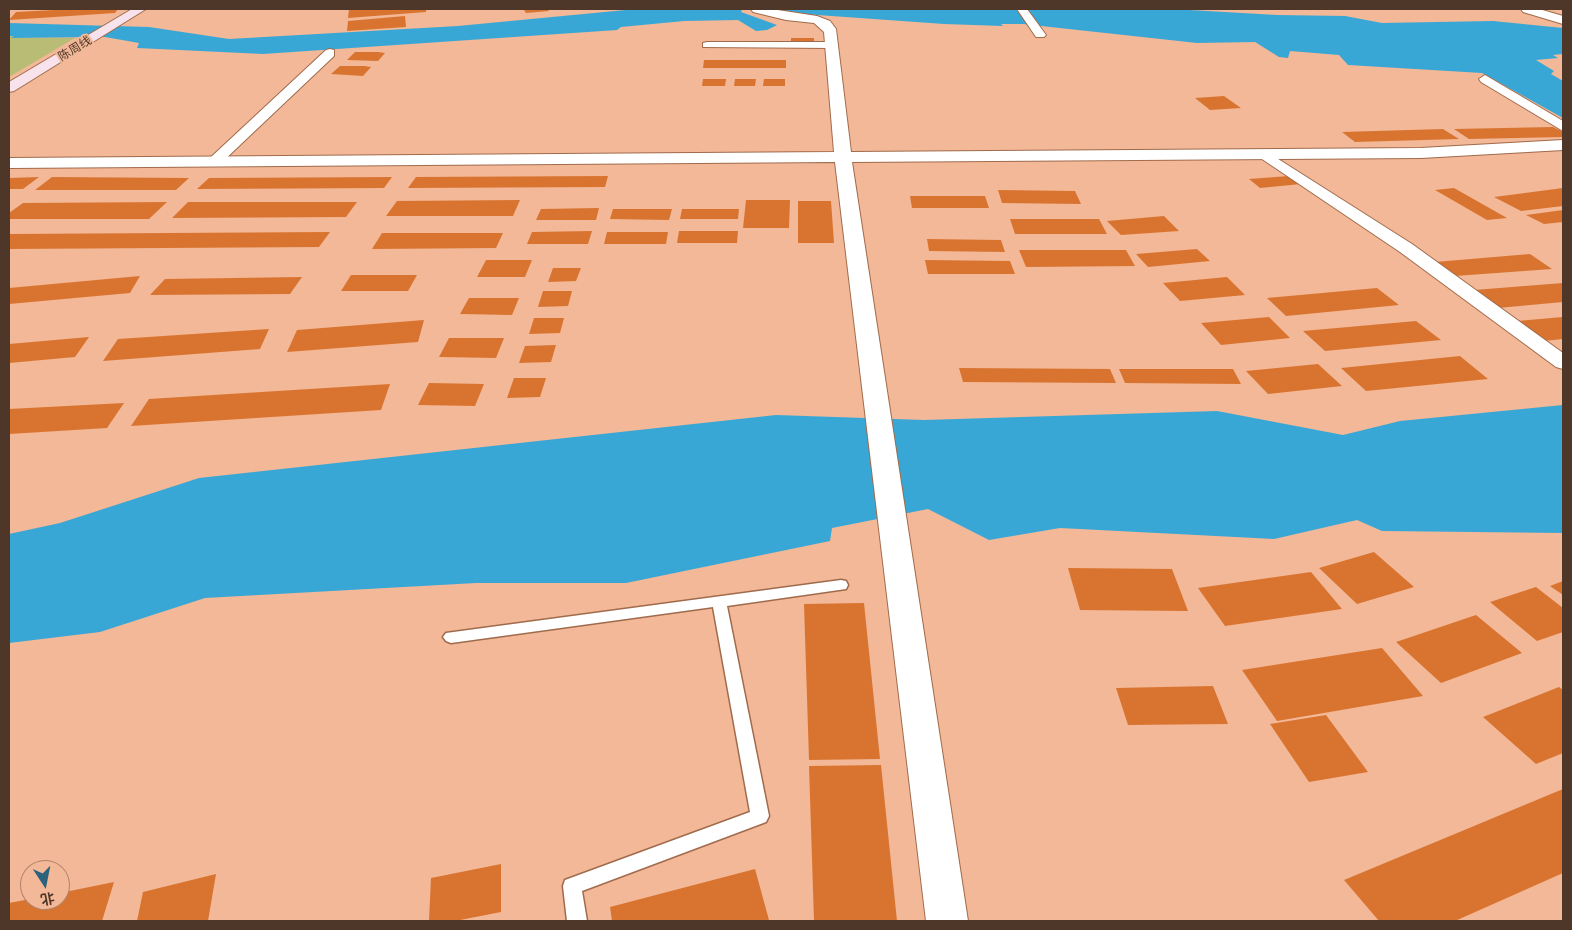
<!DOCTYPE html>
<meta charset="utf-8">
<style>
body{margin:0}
#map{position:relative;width:1572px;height:930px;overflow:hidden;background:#f2b897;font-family:"PT Sans","Noto Sans SC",sans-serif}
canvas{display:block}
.frame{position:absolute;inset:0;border:10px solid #4e3729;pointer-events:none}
.north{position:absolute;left:20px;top:860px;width:50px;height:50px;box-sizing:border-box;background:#f2b897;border:1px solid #b0846b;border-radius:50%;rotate:169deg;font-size:14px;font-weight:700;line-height:20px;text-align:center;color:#4e3729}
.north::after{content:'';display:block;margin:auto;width:18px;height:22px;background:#2b637d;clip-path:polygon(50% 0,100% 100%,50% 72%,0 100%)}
</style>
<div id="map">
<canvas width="1572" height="930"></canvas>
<div class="frame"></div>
<div class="north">北</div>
</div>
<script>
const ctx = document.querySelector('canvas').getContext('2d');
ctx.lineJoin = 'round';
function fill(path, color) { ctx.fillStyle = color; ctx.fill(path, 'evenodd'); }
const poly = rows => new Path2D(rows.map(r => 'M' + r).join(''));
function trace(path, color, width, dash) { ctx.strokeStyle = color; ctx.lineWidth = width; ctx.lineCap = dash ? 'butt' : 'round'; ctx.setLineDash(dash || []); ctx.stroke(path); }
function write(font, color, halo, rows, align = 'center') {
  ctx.font = font + ' "PT Sans","Noto Sans SC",sans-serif'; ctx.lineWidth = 4; ctx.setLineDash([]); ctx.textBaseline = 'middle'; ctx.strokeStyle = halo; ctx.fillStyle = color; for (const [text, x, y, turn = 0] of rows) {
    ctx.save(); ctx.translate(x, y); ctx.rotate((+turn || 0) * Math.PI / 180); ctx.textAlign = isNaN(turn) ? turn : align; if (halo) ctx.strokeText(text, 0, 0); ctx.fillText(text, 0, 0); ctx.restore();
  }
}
fill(poly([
 [15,35,12,38,75,38,9,77,9,36]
]), '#b8bc75');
fill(poly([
 [636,9,742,9,741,12,777,25,767,30,756,31,738,20,684,21,621,27,617,30,263,54,137,48,139,43,105,37,11,38,14,36,9,36,9,23,149,27,229,39,458,26],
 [772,9,1172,9,1277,15,1345,16,1382,23,1493,21,1563,28,1563,54,1553,55,1558,58,1536,60,1554,71,1551,74,1563,81,1563,118,1482,73,1348,65,1339,55,1290,51,1288,58,1279,57,1255,42,1197,43,1023,24,1001,24,1003,26,944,24,789,13],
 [1563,405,1563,533,1382,531,1357,520,1274,539,1060,528,989,540,928,509,832,528,830,541,626,583,476,583,205,598,100,632,9,643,9,534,60,523,199,478,776,415,924,420,1217,411,1343,435,1400,421]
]), '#39a7d6');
fill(poly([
 [73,9,118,9,115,13,9,20,16,12],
 [349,9,426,9,426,12,348,18],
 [535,9,547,9,549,11,526,13,524,10],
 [405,16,406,27,347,31,348,21],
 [791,38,814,38,814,43,791,44],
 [355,52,378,52,385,53,378,61,347,60],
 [704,60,786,60,786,68,703,68],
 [340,66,364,66,371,67,363,76,331,74],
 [703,79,726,79,725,86,702,86],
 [735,79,756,79,755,86,734,86],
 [764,79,785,79,785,86,763,86],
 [1224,96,1241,108,1210,110,1195,98],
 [1553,127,1563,132,1563,137,1469,139,1454,129],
 [1443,129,1459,139,1355,142,1342,132],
 [608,176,605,187,408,188,416,177],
 [1289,176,1301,184,1260,188,1249,179],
 [39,177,23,189,9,189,9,178],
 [52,177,189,178,176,190,35,190],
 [392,177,384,188,197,189,209,178],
 [1454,188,1507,218,1487,220,1435,190],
 [1563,188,1563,206,1521,211,1494,197],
 [998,190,1075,191,1081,204,1002,203],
 [910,196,985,196,989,208,912,208],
 [520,200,513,216,386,216,397,201],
 [746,200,790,200,789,228,743,228],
 [798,201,831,201,834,243,798,243],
 [167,202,149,219,9,219,9,213,23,203],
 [188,202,357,202,346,217,172,218],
 [599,208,596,220,536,220,541,209],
 [613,209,672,209,669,220,610,219],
 [682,209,739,209,738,219,680,219],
 [1563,210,1563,222,1544,224,1526,215],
 [1164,216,1179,231,1121,235,1107,221],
 [1010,219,1099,219,1107,234,1015,234],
 [592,231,588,244,527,244,532,232],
 [679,231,738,231,737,243,677,243],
 [330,232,319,247,9,249,9,234],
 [607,232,668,232,666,244,604,244],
 [382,233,503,233,496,248,372,249],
 [927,239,1001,240,1005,252,929,251],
 [1197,249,1210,261,1148,267,1136,254],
 [1019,250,1126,250,1135,266,1026,267],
 [1530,254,1552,269,1455,276,1435,262],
 [486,260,532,260,525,277,477,277],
 [925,260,1010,261,1015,274,928,274],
 [553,268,581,268,576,281,548,282],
 [351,275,417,275,408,291,341,291],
 [140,276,130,293,9,304,9,288],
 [302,277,290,294,150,295,165,279],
 [1227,277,1245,295,1180,301,1163,283],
 [1563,283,1563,302,1498,308,1474,290],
 [1377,288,1399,305,1286,316,1267,298],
 [543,291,572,291,568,306,538,307],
 [469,298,519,298,512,315,460,314],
 [1269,317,1290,338,1221,345,1201,323],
 [1563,317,1563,339,1544,341,1517,321],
 [534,318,564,318,560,333,529,334],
 [424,320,418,342,287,352,297,330],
 [1416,321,1441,340,1325,351,1303,331],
 [269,329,260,349,103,361,118,339],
 [89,337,75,357,9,363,9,344],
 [449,338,504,338,496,358,439,357],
 [556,345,551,362,519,363,525,346],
 [1460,356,1488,379,1366,391,1341,368],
 [1318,364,1342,386,1268,394,1246,371],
 [959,368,1110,369,1116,383,963,382],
 [1119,369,1233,369,1241,384,1125,383],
 [514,378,546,378,540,397,507,398],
 [429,383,484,384,475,406,418,405],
 [390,384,381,410,131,426,149,399],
 [124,403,107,428,9,434,9,409],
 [1374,552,1414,587,1357,604,1319,568],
 [1068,568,1172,569,1188,611,1080,610],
 [1311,572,1342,609,1225,626,1198,588],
 [1563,581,1563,595,1550,586],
 [1536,587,1563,608,1563,632,1537,641,1490,602],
 [864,603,880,759,809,760,804,604],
 [1476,615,1522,653,1441,683,1396,642],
 [1382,648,1423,696,1277,721,1242,670],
 [1213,686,1228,724,1128,725,1116,688],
 [1559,687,1563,690,1563,753,1536,764,1483,717],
 [1326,715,1368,772,1309,782,1270,724],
 [881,765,897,921,814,921,809,766],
 [1563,789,1563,873,1455,921,1379,921,1344,880],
 [501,864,501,912,455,921,429,921,431,878],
 [755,869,769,920,612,921,610,907],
 [216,874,208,921,137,921,143,892],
 [114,882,102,921,9,921,9,903,30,899,60,900,60,893]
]), '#d97430');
const service = poly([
 [841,580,846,581,848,585,846,589,727,606,769,816,766,822,582,891,587,921,567,921,563,886,565,880,750,812,713,607,451,643,446,641,443,637,446,633,841,580]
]);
const minor = poly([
 [1017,9,1027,9,1046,35,1044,37,1036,37,1017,9],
 [707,42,832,42,838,45,832,48,703,47,703,43,707,42],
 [330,49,334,50,334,56,220,164,210,164,208,161,210,158,326,50,330,49],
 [1485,75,1563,121,1563,131,1481,82,1479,79,1485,75],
 [1264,150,1412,244,1563,353,1563,369,1556,367,1400,252,1259,157,1257,154,1259,151,1264,150]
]);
const tertiary = poly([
 [751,9,771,9,817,16,830,21,836,29,851,152,1421,148,1563,140,1563,150,1421,158,852,162,968,921,926,921,835,162,9,168,9,158,834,152,824,32,814,23,786,20,753,12,751,9],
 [1521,9,1539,9,1563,16,1563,24,1523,12,1521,9]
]);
const secondary = poly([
 [132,9,146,9,14,91,9,92,9,82,132,9]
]);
trace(service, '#a06b4c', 3);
trace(minor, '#a06b4c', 2);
trace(tertiary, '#a06b4c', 2);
trace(secondary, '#a06b4c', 2);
fill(service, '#fff');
fill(minor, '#fff');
fill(tertiary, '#fff');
fill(secondary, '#f8e2ec');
write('12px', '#4e3729', '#f2b897', [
 ["陈周线",75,49,-31]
]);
</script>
